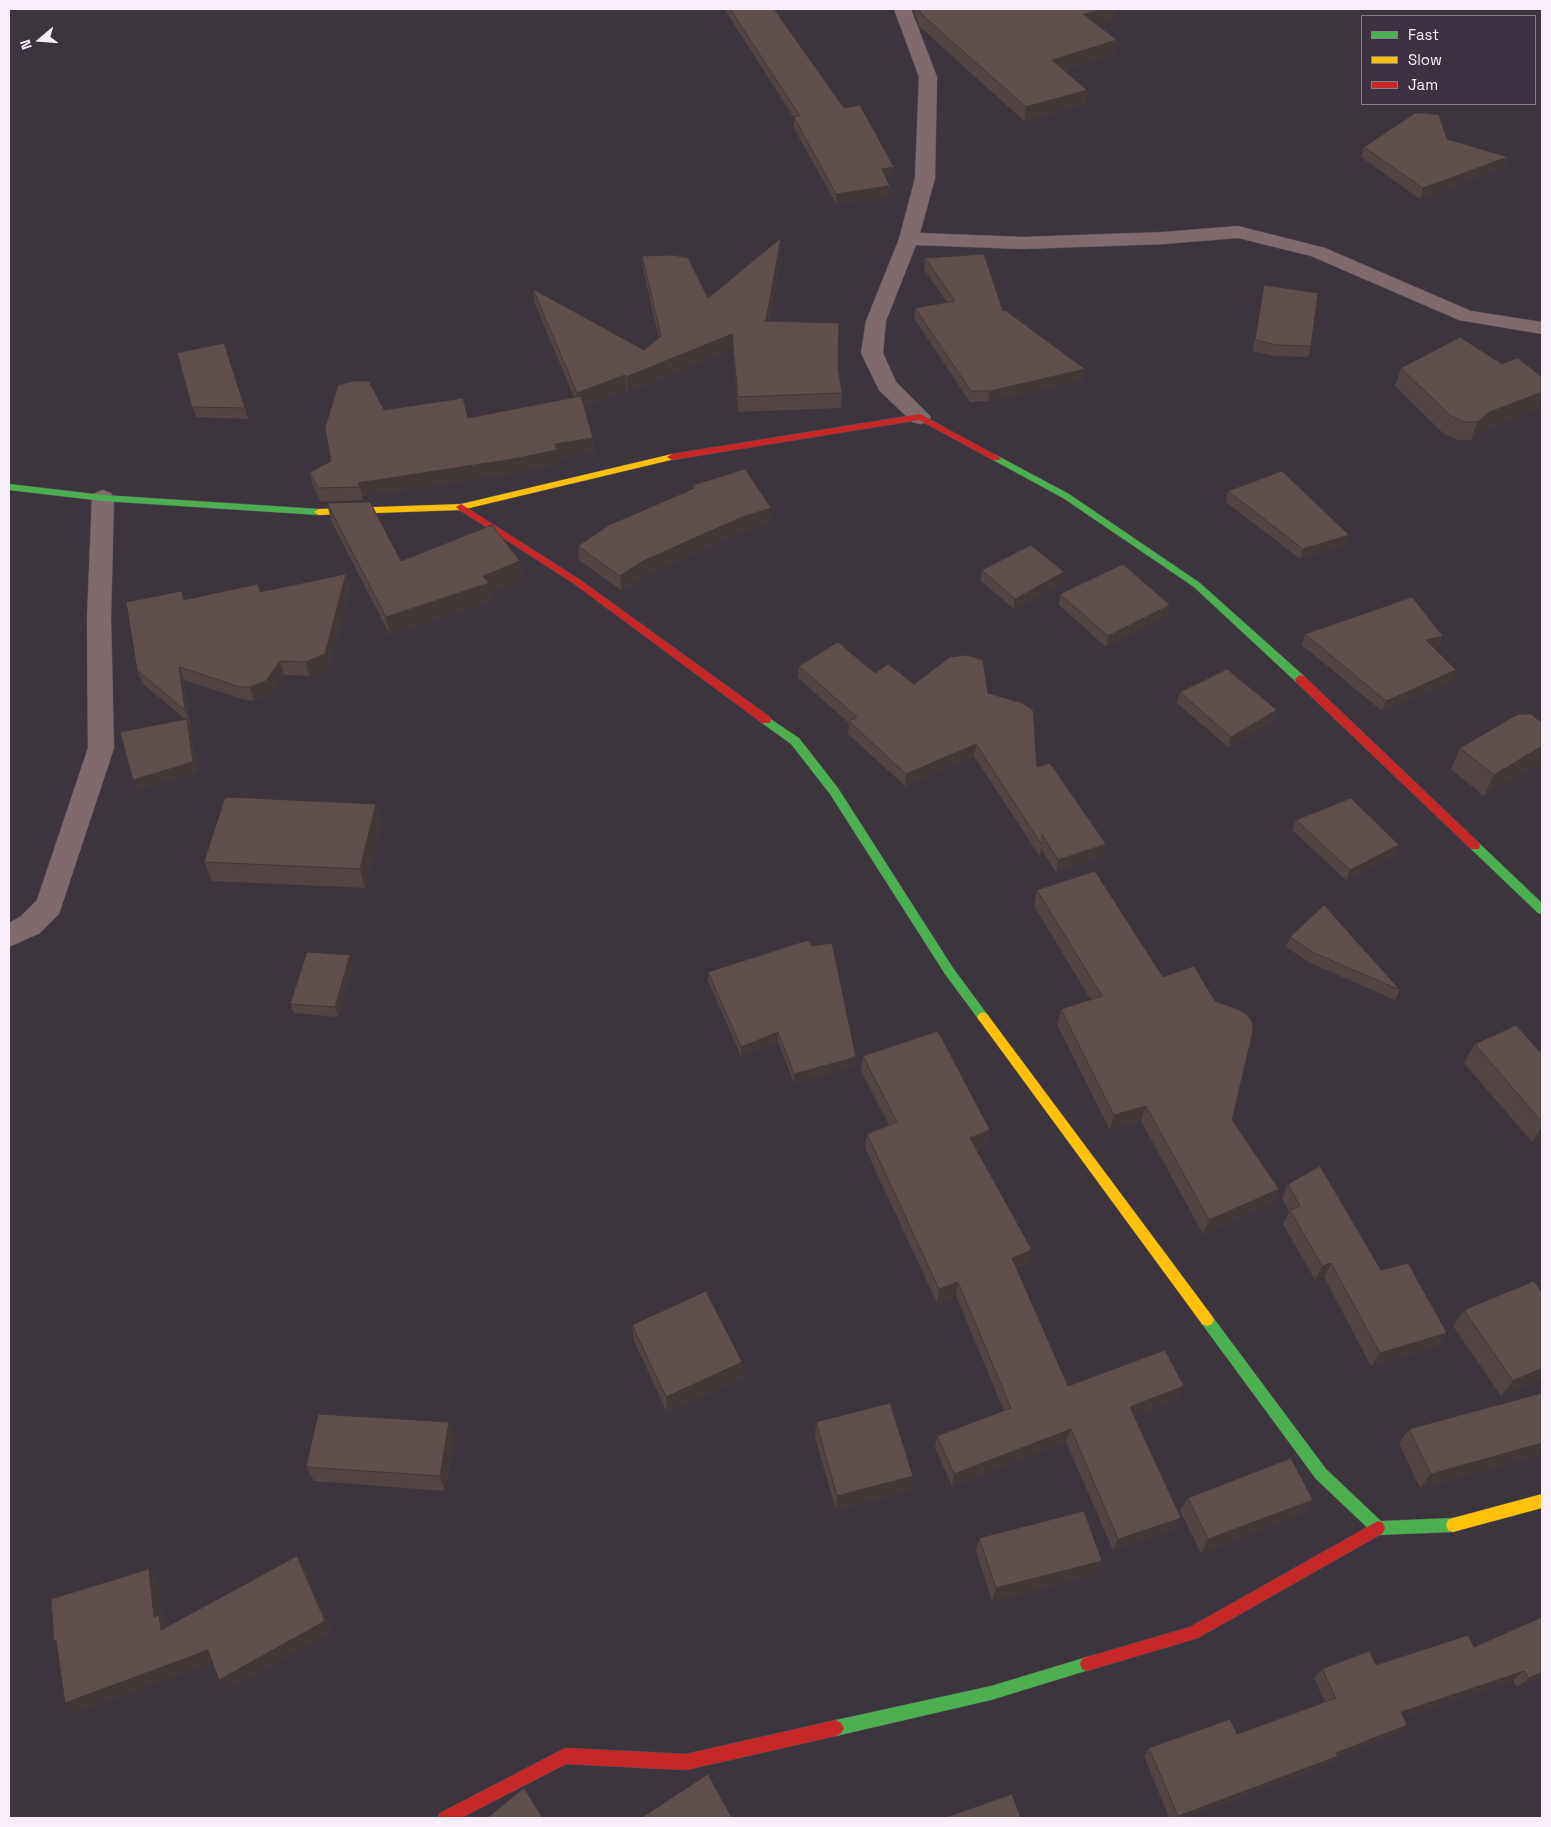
<!DOCTYPE html>
<style>
body{margin:0}
#map{position:relative;width:1551px;height:1827px;overflow:hidden;background:#3c353e;font-family:"Space Grotesk",sans-serif}
canvas{display:block}
.frame{position:absolute;inset:0;border:10px solid #f7eef9;pointer-events:none}
.legend{position:absolute;left:1361px;top:15px;width:175px;height:90px;box-sizing:border-box;background:#3e3142;border:1px solid #887d8b;margin:0;padding:6px 9px;list-style:none;font-size:15px;color:#f7eef9}
.legend li{display:flex;align-items:center;gap:10px;height:25px}
.legend b{width:25px;border:1px solid #887d8b}
.north{position:absolute;left:15px;top:15px;width:50px;height:50px;-webkit-text-stroke:4px #3e3142;paint-order:stroke;rotate:252deg;font-size:14px;font-weight:700;line-height:20px;text-align:center;color:#f7eef9}
.north::after{content:'';display:block;margin:auto;width:18px;height:22px;background:#f7eef9;clip-path:polygon(50% 0,100% 100%,50% 72%,0 100%)}
</style>
<div id="map">
<canvas width="1551" height="1827"></canvas>
<div class="frame"></div>
<ul class="legend">
<li><b style="height:6px;background:#4caf50"></b>Fast</li>
<li><b style="height:6px;background:#ffc107"></b>Slow</li>
<li><b style="height:6px;background:#c62828"></b>Jam</li>
</ul>
<div class="north">N</div>
</div>
<script>
const ctx = document.querySelector('canvas').getContext('2d');
ctx.lineJoin = 'round';
const poly = rows => new Path2D(rows.map(r => 'M' + r).join(''));
function trace(path, color, width, dash) { ctx.strokeStyle = color; ctx.lineWidth = width; ctx.lineCap = dash ? 'butt' : 'round'; ctx.setLineDash(dash || []); ctx.stroke(path); }
function fill(path, color) { ctx.fillStyle = color; ctx.fill(path, 'evenodd'); }
const street = poly([
 [894,9,911,9,937,77,935,178,920,233,1023,237,1164,232,1238,226,1325,248,1471,311,1542,322,1542,334,1459,320,1311,256,1238,238,1164,244,1023,249,916,245,886,321,883,353,896,382,931,417,928,422,920,424,912,422,879,390,861,353,866,321,899,239,915,178,919,77,894,9],
 [103,490,111,493,114,498,111,618,114,748,59,914,40,933,9,947,9,923,20,917,37,900,88,748,87,618,92,498,95,493,103,490]
]);
const fast = poly([
 [996,455,1069,494,1200,583,1304,676,1305,679,1304,682,1296,682,1194,587,1063,498,993,460,993,456,996,455],
 [9,484,103,495,319,509,324,512,319,515,103,501,9,490,9,484],
 [766,716,799,738,838,788,953,968,987,1014,989,1017,987,1020,983,1022,979,1020,945,974,830,794,791,744,762,723,761,720,762,717,766,716],
 [1475,842,1479,843,1542,903,1542,914,1538,913,1471,849,1470,846,1471,843,1475,842],
 [1207,1314,1212,1316,1326,1469,1381,1521,1453,1518,1458,1520,1460,1525,1458,1530,1453,1532,1378,1535,1373,1533,1316,1479,1202,1324,1200,1320,1202,1316,1207,1314],
 [1087,1657,1092,1659,1094,1664,1092,1669,991,1700,836,1736,831,1733,828,1728,831,1723,836,1720,991,1686,1087,1657]
]);
const slow = poly([
 [672,454,677,457,675,459,461,510,319,515,314,512,319,509,461,504,672,454],
 [983,1012,987,1014,1212,1316,1214,1320,1212,1324,1207,1326,1202,1324,979,1020,977,1017,979,1014,983,1012],
 [1542,1494,1542,1508,1453,1532,1448,1530,1446,1525,1448,1520,1453,1518,1542,1494]
]);
const jam = poly([
 [920,414,1001,458,999,460,993,460,919,420,672,460,667,457,672,454,920,414],
 [461,504,579,579,770,717,771,720,770,723,762,723,573,583,458,509,456,507,461,504],
 [1300,675,1304,676,1479,843,1480,846,1479,849,1471,849,1296,682,1295,679,1300,675],
 [1378,1521,1383,1523,1385,1528,1383,1533,1198,1638,1087,1671,1082,1669,1080,1664,1082,1659,1087,1657,1190,1627,1378,1521],
 [836,1720,841,1723,844,1728,841,1733,836,1736,686,1770,566,1764,461,1818,437,1818,440,1813,565,1748,686,1754,836,1720]
]);
trace(street, '#59535b', 1);
trace(fast, '#59535b', 1);
trace(slow, '#59535b', 1);
trace(jam, '#59535b', 1);
fill(street, '#7f6b6e');
fill(fast, '#4caf50');
fill(slow, '#ffc107');
fill(jam, '#c62828');
fill(poly([
 [725,9,774,9,893,177,886,178,890,196,836,204,794,128,794,118,725,10],
 [913,9,1113,21,1096,24,1115,53,1063,70,1087,90,1085,104,1024,121,920,27],
 [1447,139,1505,167,1420,199,1361,157,1364,147],
 [781,252,769,321,838,367,842,393,841,408,738,412,733,349,628,392,626,390,584,406,593,438,595,452,558,458,559,464,515,473,362,496,363,500,321,502,313,486,310,472,331,461,384,410,468,418,574,397,535,304,533,289,644,350,659,338,643,270,642,256,708,298],
 [925,258,1003,311,1083,380,988,401,970,402,914,318,915,308,947,302,924,269],
 [1264,285,1311,346,1308,357,1274,356,1253,351,1262,296],
 [177,353,245,408,248,419,196,417],
 [1502,364,1542,377,1542,407,1484,430,1471,440,1458,440,1444,434,1395,386,1401,368],
 [693,485,771,508,771,523,742,532,644,576,622,591,579,560,578,546,693,489],
 [1228,491,1346,545,1300,559,1226,502],
 [327,503,401,561,520,561,523,579,491,592,492,601,390,635,331,521],
 [982,570,1064,572,1062,583,1014,609,981,581],
 [346,574,350,587,329,668,309,676,284,675,270,694,254,701,245,700,184,680,190,723,188,722,191,729,197,772,137,790,185,719,143,684,137,670,182,591,185,600,258,584,261,592],
 [1060,594,1168,615,1106,647,1059,605],
 [1305,634,1443,636,1439,647,1433,648,1452,681,1382,711,1302,645],
 [799,666,875,673,914,684,988,693,1037,767,1106,844,1103,856,1056,872,1041,849,1040,857,974,756,905,786,848,734,849,723,798,678],
 [1180,692,1277,710,1273,721,1228,747,1177,703],
 [1531,714,1484,796,1451,769,1460,748],
 [376,804,381,824,365,888,212,881,204,862],
 [1296,820,1395,855,1346,880,1292,830],
 [1037,890,1232,1120,1279,1189,1272,1203,1203,1234,1141,1121,1110,1130,1057,1025,1061,1009,1091,1000,1034,906],
 [1290,937,1400,990,1395,1000,1310,963,1286,947],
 [350,955,353,965,338,1017,294,1013,290,1004],
 [708,972,856,1057,855,1066,794,1083,778,1042,741,1056,708,981],
 [1475,1044,1542,1054,1542,1137,1532,1142,1464,1063],
 [863,1056,987,1144,976,1149,1032,1250,1029,1264,1016,1269,1068,1386,1179,1398,1134,1416,1175,1529,1113,1550,1066,1442,952,1486,935,1448,937,1436,1004,1411,956,1296,937,1303,865,1148,867,1134,889,1125,861,1071],
 [1288,1184,1447,1333,1438,1346,1371,1366,1324,1277,1315,1280,1283,1224,1289,1212,1282,1198],
 [1542,1293,1542,1378,1501,1396,1453,1326,1464,1310],
 [632,1325,742,1362,743,1378,667,1412,634,1341],
 [1542,1393,1542,1454,1420,1488,1399,1443,1409,1429],
 [816,1422,913,1476,911,1490,836,1510,815,1437],
 [455,1437,445,1491,314,1481,306,1467],
 [1188,1498,1313,1500,1304,1513,1201,1553,1180,1511],
 [979,1538,1096,1574,992,1601,976,1551],
 [1542,1617,1542,1676,1517,1687,1513,1680,1403,1717,1407,1725,1397,1733,1336,1758,1329,1764,1185,1818,1169,1818,1144,1756,1149,1748,1237,1734,1325,1702,1314,1678,1322,1669,1376,1665,1474,1647]
]), '#524543');
fill(poly([
 [1107,9,1115,9,1113,21,1081,28,1083,14],
 [1117,40,1115,53,1050,74,1052,60],
 [1087,90,1085,104,1024,121,1026,107],
 [1508,157,1505,167,1420,199,1423,188],
 [894,167,893,177,881,179,882,169],
 [890,186,890,196,836,204,836,194],
 [781,238,781,252,766,335,764,321],
 [732,334,733,349,628,392,626,377],
 [1085,369,1083,380,988,401,990,391],
 [625,375,626,390,578,408,577,393],
 [1542,392,1542,407,1484,430,1471,440,1477,422,1490,412],
 [593,438,595,452,558,458,559,464,515,473,362,496,360,487,358,483,555,444],
 [771,508,771,523,742,532,644,576,622,591,620,576,643,561,742,517],
 [1349,535,1346,545,1300,559,1303,549],
 [520,561,523,579,491,592,492,601,390,635,386,617],
 [1064,572,1062,583,1014,609,1015,599],
 [346,574,350,587,329,668,309,676,306,662],
 [1170,605,1168,615,1106,647,1108,636],
 [1443,636,1439,647,1421,651,1426,640],
 [280,661,284,675,270,694,254,701,250,687],
 [179,667,184,680,190,723,185,710],
 [1456,670,1452,681,1382,711,1386,701],
 [1277,710,1273,721,1228,747,1231,737],
 [187,719,191,729,197,772,137,790,133,780],
 [976,744,974,756,905,786,906,774],
 [1542,746,1542,761,1484,796,1494,775],
 [376,804,381,824,365,888,360,869],
 [1106,844,1103,856,1056,872,1058,860],
 [1399,845,1395,855,1346,880,1350,870],
 [350,955,353,965,338,1017,335,1007],
 [778,1032,778,1042,741,1056,741,1047],
 [856,1057,855,1066,794,1083,794,1074],
 [1146,1106,1141,1121,1110,1130,1114,1115],
 [1542,1126,1542,1137,1532,1142],
 [990,1130,987,1144,967,1153,970,1138],
 [1279,1189,1272,1203,1203,1234,1209,1220],
 [1032,1250,1029,1264,1009,1272,1012,1258],
 [1331,1263,1324,1277,1315,1280,1322,1266],
 [958,1282,956,1296,937,1303,939,1289],
 [1447,1333,1438,1346,1371,1366,1380,1353],
 [742,1362,743,1378,667,1412,666,1397],
 [1542,1368,1542,1378,1501,1396,1513,1381],
 [1184,1386,1179,1398,1125,1419,1130,1407],
 [449,1422,455,1437,445,1491,440,1476],
 [1071,1429,1066,1442,952,1486,954,1474],
 [1542,1443,1542,1454,1420,1488,1431,1474],
 [913,1476,911,1490,836,1510,837,1496],
 [1313,1500,1304,1513,1201,1553,1208,1539],
 [1181,1518,1175,1529,1113,1550,1118,1539],
 [297,1556,305,1567,332,1632,228,1690,219,1680],
 [1102,1561,1096,1574,992,1601,996,1588],
 [149,1569,159,1581,163,1620,169,1626,161,1630,154,1617],
 [208,1650,217,1661,76,1713,65,1703],
 [1524,1671,1513,1680,1391,1721,1401,1712],
 [1542,1672,1542,1676,1517,1687,1529,1678],
 [1407,1725,1397,1733,1336,1758,1329,1764,1185,1818,1176,1818,1178,1816]
]), '#423837');
const building = poly([
 [730,9,774,9,844,108,860,105,894,167,882,169,890,186,836,194,794,117,800,116,730,9],
 [919,9,1107,9,1083,14,1117,40,1052,60,1087,90,1026,107,921,14,919,9],
 [1415,113,1424,113,1439,115,1447,139,1508,157,1423,188,1364,147,1415,113],
 [781,238,766,320,764,321,839,323,838,367,842,393,738,397,732,334,626,377,625,375,577,393,533,289,644,350,661,336,642,256,673,255,688,258,708,298,781,238],
 [984,254,1003,311,1005,310,1085,369,990,391,971,391,915,308,955,301,925,258,984,254],
 [1264,285,1318,293,1311,346,1277,345,1255,340,1264,285],
 [1460,337,1502,364,1518,358,1542,377,1542,392,1490,412,1477,422,1464,422,1451,416,1401,368,1460,337],
 [224,343,245,408,192,407,177,353,224,343],
 [353,381,369,381,384,410,463,398,468,418,581,396,593,438,555,444,557,450,513,459,358,483,360,487,318,488,310,472,331,461,325,428,338,385,353,381],
 [745,469,771,508,742,517,643,561,620,576,578,546,609,525,695,488,693,485,745,469],
 [1282,471,1349,535,1303,549,1228,491,1282,471],
 [370,502,401,561,492,525,520,561,483,576,489,583,386,617,327,503,370,502],
 [1031,545,1064,572,1015,599,982,570,1031,545],
 [1123,564,1170,605,1108,636,1060,594,1123,564],
 [346,574,325,654,306,662,280,661,266,681,250,687,240,687,179,667,185,710,137,670,126,602,182,591,184,600,258,584,260,592,346,574],
 [1412,597,1443,636,1426,640,1456,670,1386,701,1305,634,1412,597],
 [838,642,875,673,888,664,914,684,950,657,966,655,983,660,988,693,1022,703,1033,710,1037,767,1050,763,1106,844,1058,860,1042,834,1042,845,976,744,906,774,849,721,857,717,799,666,838,642],
 [1227,669,1277,710,1231,737,1180,692,1227,669],
 [1518,714,1531,714,1542,723,1542,746,1494,775,1460,748,1518,714],
 [187,719,193,762,133,780,120,732,187,719],
 [225,797,376,804,360,869,204,862,225,797],
 [1351,798,1399,845,1350,870,1296,820,1351,798],
 [1095,871,1163,977,1194,966,1215,1001,1237,1009,1247,1014,1252,1022,1253,1031,1232,1120,1279,1189,1209,1220,1146,1106,1114,1115,1061,1009,1102,996,1037,890,1095,871],
 [1324,905,1400,990,1314,953,1290,937,1324,905],
 [808,940,812,946,832,943,856,1057,794,1074,778,1032,741,1047,708,972,808,940],
 [307,952,350,955,335,1007,290,1004,307,952],
 [1516,1025,1542,1054,1542,1122,1475,1044,1516,1025],
 [938,1031,990,1130,970,1138,1032,1250,1012,1258,1068,1386,1165,1350,1184,1386,1130,1407,1181,1518,1118,1539,1071,1429,954,1474,937,1436,1011,1408,958,1282,939,1289,867,1134,897,1122,863,1056,938,1031],
 [1320,1166,1381,1270,1408,1263,1447,1333,1380,1353,1331,1263,1322,1266,1290,1210,1300,1206,1288,1184,1320,1166],
 [1534,1281,1542,1293,1542,1368,1513,1381,1464,1310,1534,1281],
 [706,1291,742,1362,666,1397,632,1325,706,1291],
 [1542,1393,1542,1443,1431,1474,1409,1429,1542,1393],
 [890,1403,913,1476,837,1496,816,1422,890,1403],
 [318,1414,449,1422,440,1476,306,1467,318,1414],
 [1291,1458,1313,1500,1208,1539,1188,1498,1291,1458],
 [1084,1511,1102,1561,996,1588,979,1538,1084,1511],
 [297,1556,325,1621,219,1680,208,1650,65,1703,56,1640,54,1641,51,1599,149,1569,154,1617,159,1615,161,1630,297,1556],
 [1542,1617,1542,1672,1529,1678,1524,1671,1401,1712,1407,1725,1336,1753,1338,1756,1178,1816,1149,1748,1230,1719,1237,1734,1336,1698,1322,1669,1369,1651,1376,1665,1468,1635,1474,1647,1542,1617],
 [708,1774,732,1818,641,1818,708,1774],
 [524,1788,543,1818,487,1818,524,1788],
 [1012,1794,1021,1818,944,1818,1012,1794]
]);
fill(building, '#5f504e');
trace(building, '#423837', 1);
</script>
